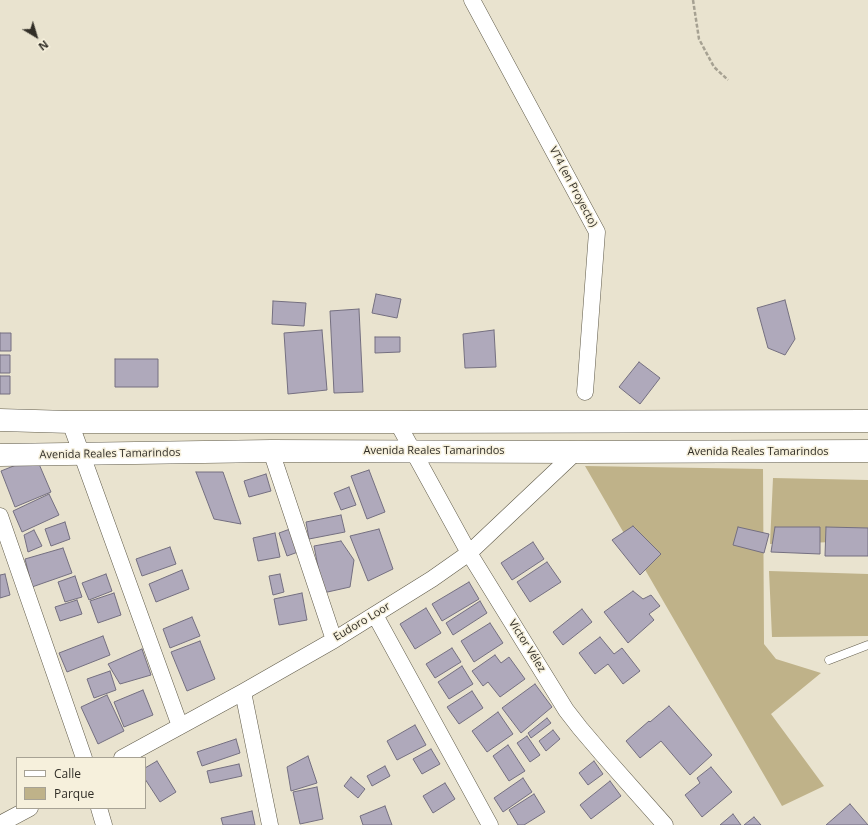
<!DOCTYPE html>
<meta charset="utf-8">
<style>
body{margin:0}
#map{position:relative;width:868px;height:825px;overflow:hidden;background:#e9e3cf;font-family:"Open Sans",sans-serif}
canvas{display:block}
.legend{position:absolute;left:16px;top:757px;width:130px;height:52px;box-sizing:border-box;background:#f6f0dc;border:1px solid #a7a294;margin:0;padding:5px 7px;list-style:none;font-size:12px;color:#312e27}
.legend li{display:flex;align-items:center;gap:8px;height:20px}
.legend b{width:20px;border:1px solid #a7a294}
.north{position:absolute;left:16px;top:16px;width:40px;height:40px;-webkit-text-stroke:3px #f6f0dc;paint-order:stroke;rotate:142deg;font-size:11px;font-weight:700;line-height:16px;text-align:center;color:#312e27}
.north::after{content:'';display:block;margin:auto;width:14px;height:18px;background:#312e27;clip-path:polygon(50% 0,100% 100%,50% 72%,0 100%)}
</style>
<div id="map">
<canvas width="868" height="825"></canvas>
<ul class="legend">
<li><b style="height:5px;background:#fff"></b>Calle</li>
<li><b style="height:11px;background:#bfb289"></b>Parque</li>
</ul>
<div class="north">N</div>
</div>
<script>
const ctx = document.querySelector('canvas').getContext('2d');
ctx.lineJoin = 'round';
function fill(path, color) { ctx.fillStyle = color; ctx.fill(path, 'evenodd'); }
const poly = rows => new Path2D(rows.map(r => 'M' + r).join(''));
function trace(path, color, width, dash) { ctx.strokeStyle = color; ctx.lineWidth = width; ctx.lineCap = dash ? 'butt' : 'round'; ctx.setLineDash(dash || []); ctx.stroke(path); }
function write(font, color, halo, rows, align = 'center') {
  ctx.font = font + ' "Open Sans",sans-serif'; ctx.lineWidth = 3; ctx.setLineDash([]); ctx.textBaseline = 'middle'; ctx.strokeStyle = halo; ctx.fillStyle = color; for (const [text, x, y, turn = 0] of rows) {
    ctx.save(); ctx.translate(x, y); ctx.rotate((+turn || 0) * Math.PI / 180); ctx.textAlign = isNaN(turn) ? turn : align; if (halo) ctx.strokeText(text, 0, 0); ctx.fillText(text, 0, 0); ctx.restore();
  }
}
fill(poly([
 [585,466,763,469,764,644,776,659,821,673,771,714,824,786,782,806],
 [773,478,868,480,868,541,770,544],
 [769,571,868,574,868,636,772,637]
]), '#bfb289');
const building = poly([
 [376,294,401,299,397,318,372,313,376,294],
 [785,300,795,339,785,355,768,348,757,308,785,300],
 [273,301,306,303,304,326,272,324,273,301],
 [359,309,363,392,334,393,330,311,359,309],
 [322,330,327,390,288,394,284,333,322,330],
 [494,330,496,367,465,368,463,334,494,330],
 [0,333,11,333,11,351,0,351,0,333],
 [375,337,400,337,400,352,375,353,375,337],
 [0,355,10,355,10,373,0,373,0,355],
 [115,359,158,359,158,387,115,387,115,359],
 [639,362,660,378,640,404,619,387,639,362],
 [0,376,10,376,10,394,0,394,0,376],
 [36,457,51,492,15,507,1,471,36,457],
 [369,470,385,512,367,519,351,476,369,470],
 [196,472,223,472,241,524,214,519,196,472],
 [266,474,271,491,249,497,244,481,266,474],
 [349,487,356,505,341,510,334,493,349,487],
 [49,494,59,515,22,532,13,511,49,494],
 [341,515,345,532,309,539,306,522,341,515],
 [65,522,70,539,51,546,45,529,65,522],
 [633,526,661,554,640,575,612,540,633,526],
 [738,527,769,534,764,553,733,545,738,527],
 [775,527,820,527,820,554,771,552,775,527],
 [826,527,868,528,868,556,825,556,826,527],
 [290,529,298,552,287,556,279,533,290,529],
 [379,529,393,569,368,581,350,536,379,529],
 [34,530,42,546,28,552,24,535,34,530],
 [275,533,280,557,258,561,253,538,275,533],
 [341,541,354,560,350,587,323,593,314,546,341,541],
 [533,542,544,559,512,580,501,563,533,542],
 [170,547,176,564,142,576,136,559,170,547],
 [63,548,72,573,32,587,25,559,63,548],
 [547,562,561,582,530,602,517,582,547,562],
 [182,570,189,589,156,602,149,584,182,570],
 [5,574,10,595,0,598,0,575,5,574],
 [106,574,112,591,89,600,82,583,106,574],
 [280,574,284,592,273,595,269,576,280,574],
 [75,576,82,597,65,602,58,582,75,576],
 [469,582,479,599,442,621,432,604,469,582],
 [633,591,643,599,651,595,660,606,649,614,654,620,628,643,604,612,633,591],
 [114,593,121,615,98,623,90,601,114,593],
 [302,593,307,620,279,625,274,599,302,593],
 [77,600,82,614,60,621,55,607,77,600],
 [480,601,487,613,453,635,446,623,480,601],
 [426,608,441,633,415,649,400,624,426,608],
 [582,609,592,622,563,645,553,632,582,609],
 [192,617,200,636,170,648,163,629,192,617],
 [490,623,503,643,474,662,461,641,490,623],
 [103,636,110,655,67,672,59,653,103,636],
 [600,637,614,654,622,648,640,671,623,684,608,664,595,674,579,653,600,637],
 [200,641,215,679,187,691,171,652,200,641],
 [452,648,461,662,435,678,426,664,452,648],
 [142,649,151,675,120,684,108,664,142,649],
 [495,655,501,663,509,657,525,679,500,697,488,682,483,686,472,671,495,655],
 [462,666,473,684,449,699,438,682,462,666],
 [110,671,116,690,94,698,87,679,110,671],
 [535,684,552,707,521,733,502,708,535,684],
 [143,690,153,715,124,727,114,702,143,690],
 [472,691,483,708,459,724,447,707,472,691],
 [107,695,124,731,98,744,81,707,107,695],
 [669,706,712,755,690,775,661,741,640,758,626,741,649,721,650,722,669,706],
 [498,712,513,734,487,752,472,731,498,712],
 [547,718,551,723,531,738,528,733,547,718],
 [415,725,426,745,397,760,387,741,415,725],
 [553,730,560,739,546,751,539,741,553,730],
 [527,736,540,755,530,762,517,743,527,736],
 [236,739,240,753,202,766,197,752,236,739],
 [508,745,525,771,509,781,493,756,508,745],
 [431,749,440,764,422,774,413,759,431,749],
 [308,756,317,783,291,791,287,767,308,756],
 [157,761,176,792,160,802,145,779,145,768,157,761],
 [594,761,603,774,588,785,579,773,594,761],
 [239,764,242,776,210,783,207,771,239,764],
 [385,766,390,776,372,786,367,776,385,766],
 [711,767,732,792,702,817,685,795,700,783,697,778,711,767],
 [351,777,365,789,358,798,344,786,351,777],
 [523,778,532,792,503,812,494,798,523,778],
 [610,781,621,796,591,819,580,805,610,781],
 [445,783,455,799,433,813,423,796,445,783],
 [317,787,323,819,300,824,293,792,317,787],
 [534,794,545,812,524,825,518,825,509,810,534,794],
 [850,804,868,825,826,825,850,804],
 [385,806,392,825,363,825,360,816,385,806],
 [252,811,255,825,223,825,221,818,252,811],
 [733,814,741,825,720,825,733,814],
 [754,817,761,825,744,825,754,817]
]);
fill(building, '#afa9bb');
trace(building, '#746f80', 1);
const service = poly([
 [829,660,868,645]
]);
const minor = poly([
 [472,0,597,232,585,392],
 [70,422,180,726],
 [397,422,469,553,566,710,580,728,603,755,665,825],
 [271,451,334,640],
 [0,516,84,758],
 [375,615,490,825],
 [243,692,270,825],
 [122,758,243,692,334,640,432,579,469,553,576,452],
 [99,808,104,825],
 [0,824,30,808]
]);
const secondary = poly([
 [0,420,70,422,397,422,868,421],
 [0,455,271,451,578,452,868,451]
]);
trace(service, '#615c4b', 9);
trace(minor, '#615c4b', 17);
trace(secondary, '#615c4b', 23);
trace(poly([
 [693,0,699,39,714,67,728,80]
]), '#a6a192', 2.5, [4, 2]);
trace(service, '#fff', 8);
trace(minor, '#fff', 16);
trace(secondary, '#fff', 22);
write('11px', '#312e27', '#f6f0dc', [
 ["VT4 (en Proyecto)",573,187,62],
 ["Avenida Reales Tamarindos",434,451],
 ["Avenida Reales Tamarindos",758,452],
 ["Avenida Reales Tamarindos",110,454,-1],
 ["Eudoro Loor",362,622,-31],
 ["Victor Vélez",527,646,58]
]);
</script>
